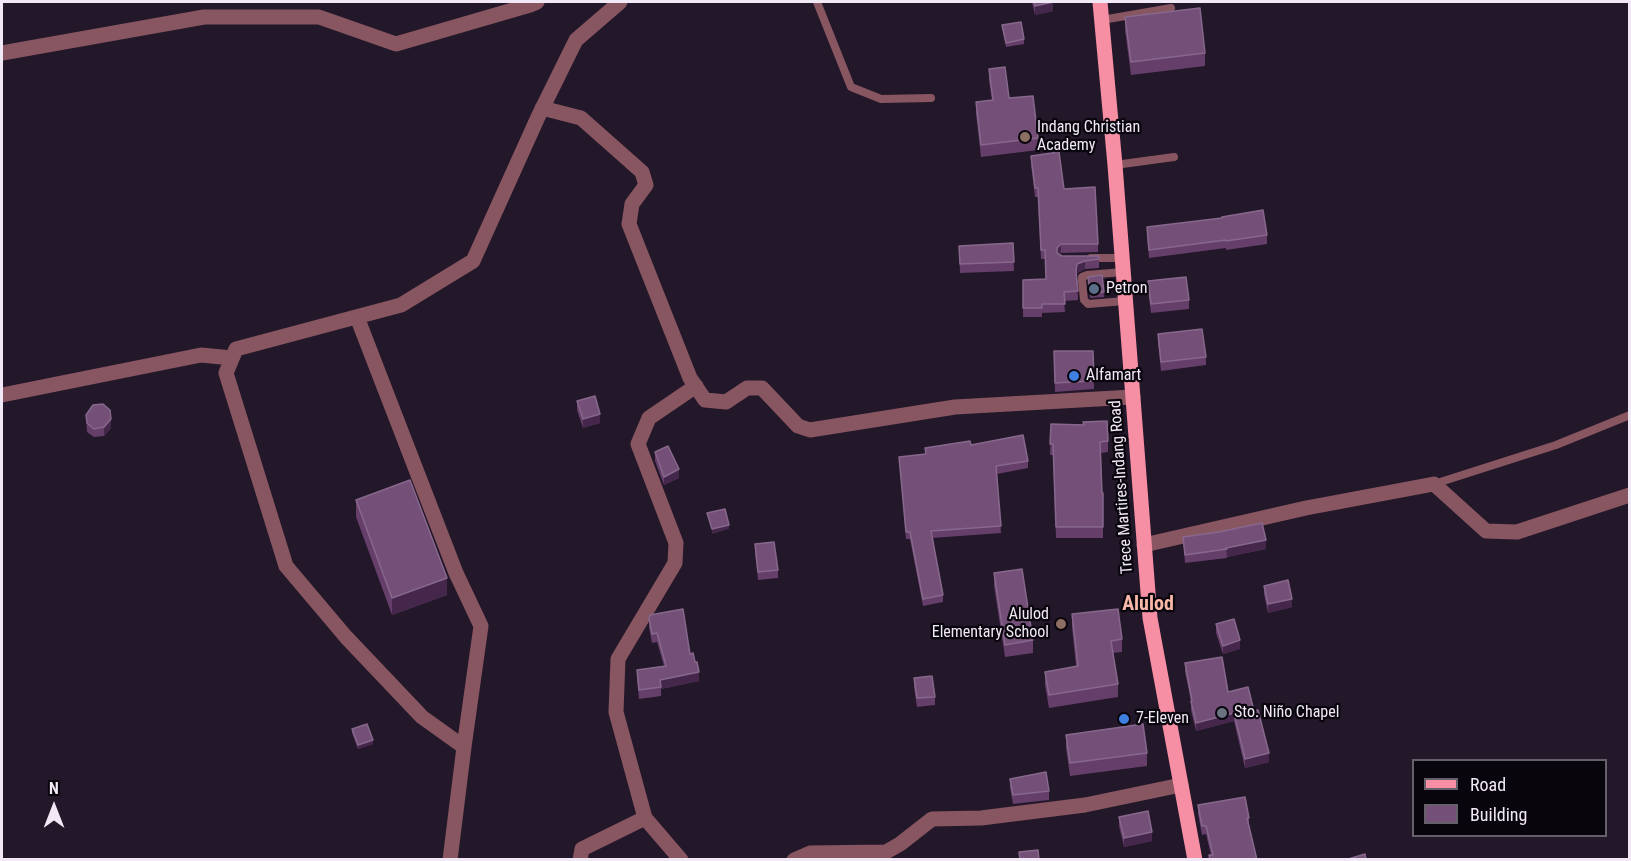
<!DOCTYPE html>
<meta charset="utf-8">
<style>
body{margin:0}
#map{position:relative;width:1631px;height:861px;overflow:hidden;background:#23172a;font-family:"Roboto Condensed",sans-serif}
canvas{display:block}
.frame{position:absolute;inset:0;border:3px solid #f1e9f6;pointer-events:none}
.legend{position:absolute;left:1412px;top:759px;width:195px;height:78px;box-sizing:border-box;background:#09050d;border:2px solid #66606a;margin:0;padding:8px 10px;list-style:none;font-size:18px;color:#f1e9f6}
.legend li{display:flex;align-items:center;gap:12px;height:30px}
.legend b{width:30px;border:2px solid #66606a}
.north{position:absolute;left:24px;top:777px;width:60px;height:60px;-webkit-text-stroke:4px #09050d;paint-order:stroke;rotate:0deg;font-size:16px;font-weight:700;line-height:24px;text-align:center;color:#f1e9f6}
.north::after{content:'';display:block;margin:auto;width:21px;height:27px;background:#f1e9f6;clip-path:polygon(50% 0,100% 100%,50% 72%,0 100%)}
</style>
<div id="map">
<canvas width="1631" height="861"></canvas>
<div class="frame"></div>
<ul class="legend">
<li><b style="height:8px;background:#f68ea4"></b>Road</li>
<li><b style="height:16px;background:#745079"></b>Building</li>
</ul>
<div class="north">N</div>
</div>
<script>
const ctx = document.querySelector('canvas').getContext('2d');
ctx.lineJoin = 'round';
const poly = rows => new Path2D(rows.map(r => 'M' + r).join(''));
function trace(path, color, width, dash) { ctx.strokeStyle = color; ctx.lineWidth = width; ctx.lineCap = dash ? 'butt' : 'round'; ctx.setLineDash(dash || []); ctx.stroke(path); }
function fill(path, color) { ctx.fillStyle = color; ctx.fill(path, 'evenodd'); }
function write(font, color, halo, rows, align = 'center') {
  ctx.font = font + ' "Roboto Condensed",sans-serif'; ctx.lineWidth = 4.5; ctx.setLineDash([]); ctx.textBaseline = 'middle'; ctx.strokeStyle = halo; ctx.fillStyle = color; for (const [text, x, y, turn = 0] of rows) {
    ctx.save(); ctx.translate(x, y); ctx.rotate((+turn || 0) * Math.PI / 180); ctx.textAlign = isNaN(turn) ? turn : align; if (halo) ctx.strokeText(text, 0, 0); ctx.fillText(text, 0, 0); ctx.restore();
  }
}
trace(poly([
 [817,2,851,87,881,99,931,98],
 [1102,20,1171,8],
 [1115,165,1174,157],
 [1091,258,1122,258],
 [1123,272,1087,275,1082,277,1082,280,1084,300,1088,304,1125,301],
 [1434,484,1556,445,1630,415]
]), '#885660', 8);
trace(poly([
 [2,53,204,17,319,17,396,44,530,5,537,2],
 [542,108,581,118,642,172,646,185,632,204,629,224,690,378,705,400,726,402,747,388,762,388,798,426,810,430,955,407,1133,397],
 [357,317,456,573,481,626,464,747],
 [2,395,201,355,232,358],
 [1144,545,1306,508,1434,484,1486,531,1517,532,1630,495],
 [450,860,464,747,422,717,346,637,286,566,226,373,236,349,401,305,473,261,538,117,576,40,620,2],
 [580,860,582,849,645,818],
 [681,860,645,818,616,712,618,659,675,563,676,543,638,444,649,418,696,386],
 [794,860,810,853,886,852,900,844,932,819,981,818,1085,805,1181,785]
]), '#885660', 15);
trace(poly([
 [1100,2,1115,165,1150,618,1195,860]
]), '#f68ea4', 15);
fill(poly([
 [1032,2,1053,2,1053,11,1035,15],
 [1125,17,1205,53,1205,66,1131,75,1125,30],
 [1002,25,1024,39,1024,44,1006,47],
 [989,69,1009,98,1038,138,1038,150,981,157,976,114,976,102,992,100,989,81],
 [1031,156,1064,189,1098,244,1098,252,1061,253,1059,255,1062,256,1099,256,1099,268,1085,269,1077,273,1077,277,1078,300,1064,301,1065,312,1042,313,1042,317,1023,317,1023,280,1046,279,1045,259,1041,259,1038,197,1035,197,1031,164],
 [1147,227,1267,235,1267,244,1226,250,1226,248,1149,258,1147,236],
 [1013,243,1014,271,960,273,959,246],
 [1102,275,1104,297,1090,298,1088,277],
 [1148,281,1189,300,1189,309,1151,313,1148,290],
 [1158,334,1206,357,1206,365,1161,371,1158,343],
 [1054,351,1093,351,1094,389,1055,392],
 [577,401,600,423,583,428,577,410],
 [86,415,111,428,104,436,94,437,87,432],
 [1051,424,1108,441,1108,452,1101,453,1102,493,1103,493,1103,538,1056,538,1053,455,1050,455],
 [971,445,1028,461,1028,468,997,474,1001,533,932,538,943,595,943,602,923,606,910,539,906,539,899,457,925,454,925,448],
 [655,452,679,478,664,485,655,461],
 [356,500,447,595,392,615,356,517],
 [1183,537,1266,549,1227,557,1227,558,1185,563],
 [755,544,778,570,778,578,758,580,755,553],
 [994,573,1033,640,1033,653,1005,657,994,586],
 [1264,586,1292,607,1268,613,1264,594],
 [1072,614,1122,639,1122,652,1113,653,1118,684,1118,697,1049,708,1045,685,1045,672,1076,666,1072,627],
 [649,618,690,654,699,681,661,689,661,696,639,699,637,679,637,670,664,666,657,642,652,643,649,627],
 [1216,624,1240,649,1223,654,1216,633],
 [1185,663,1228,692,1269,762,1245,768,1234,721,1196,731,1191,710,1191,701,1185,672],
 [914,678,935,697,935,705,917,707,914,687],
 [352,729,373,744,358,749,352,733],
 [1066,735,1147,753,1147,766,1070,776,1066,748],
 [1010,779,1049,791,1049,800,1013,804,1010,788],
 [1198,805,1249,818,1249,826,1257,860,1209,860,1209,855,1211,855,1206,834,1202,835,1198,814],
 [1119,817,1152,841,1124,847,1119,826]
]), '#653e6a');
fill(poly([
 [1053,2,1053,11,1035,15,1035,6],
 [1061,244,1061,253,1057,257,1057,248],
 [1085,261,1085,269,1077,273,1076,280,1076,271,1077,264],
 [600,414,600,423,583,428,583,419],
 [111,419,111,428,104,436,104,427],
 [679,469,679,478,664,485,664,477],
 [729,525,729,529,712,534,712,529],
 [1266,540,1266,549,1227,557,1226,548],
 [447,578,447,595,392,615,392,598],
 [1292,599,1292,607,1268,613,1268,604],
 [1240,640,1240,649,1223,654,1223,646],
 [699,672,699,681,661,689,660,680],
 [1234,713,1234,721,1196,731,1196,723],
 [373,740,373,744,358,749,358,745],
 [1269,753,1269,762,1245,768,1245,759],
 [1152,832,1152,841,1124,847,1124,838]
]), '#44274a');
const building = poly([
 [1034,2,1053,2,1035,6,1034,2],
 [1200,8,1205,53,1131,62,1125,17,1200,8],
 [1021,22,1024,39,1006,43,1002,25,1021,22],
 [1005,67,1009,98,1033,96,1038,138,981,145,976,102,993,100,989,69,1005,67],
 [1059,152,1064,189,1095,187,1098,244,1061,244,1057,248,1057,253,1062,256,1099,256,1099,259,1085,261,1077,264,1076,271,1078,291,1064,292,1065,304,1042,304,1042,308,1023,308,1023,280,1046,279,1045,250,1041,250,1038,188,1035,188,1031,156,1059,152],
 [1263,210,1267,235,1226,241,1226,240,1149,250,1147,227,1222,218,1222,217,1263,210],
 [1013,243,1014,262,960,264,959,246,1013,243],
 [1102,275,1104,292,1090,293,1088,277,1102,275],
 [1186,277,1189,300,1151,304,1148,281,1186,277],
 [1202,329,1206,357,1161,362,1158,334,1202,329],
 [1054,351,1093,351,1094,381,1055,383,1054,351],
 [595,396,600,414,583,419,577,401,595,396],
 [103,404,110,410,111,419,104,427,94,429,87,423,86,415,93,405,103,404],
 [1107,421,1108,441,1100,442,1102,493,1103,493,1103,527,1056,527,1053,444,1050,444,1051,424,1084,425,1083,422,1107,421],
 [1023,435,1028,461,996,466,1001,526,931,531,943,595,923,599,910,532,906,532,899,457,926,454,925,448,970,441,971,445,1023,435],
 [668,446,679,469,664,477,655,452,668,446],
 [410,480,447,578,392,598,356,500,410,480],
 [725,509,729,525,712,529,707,513,725,509],
 [1262,523,1266,540,1226,548,1227,549,1185,555,1183,537,1219,532,1262,523],
 [774,542,778,570,758,572,755,544,774,542],
 [1022,569,1033,640,1005,645,994,573,1022,569],
 [1288,580,1292,599,1268,604,1264,586,1288,580],
 [683,609,690,654,693,653,695,662,697,662,699,672,660,680,661,687,639,690,637,670,666,666,657,633,652,634,649,618,650,615,683,609],
 [1118,609,1122,639,1111,641,1118,684,1049,695,1045,672,1078,666,1072,614,1118,609],
 [1234,619,1240,640,1223,646,1216,624,1234,619],
 [1222,657,1228,692,1248,687,1254,711,1258,710,1269,753,1245,759,1234,713,1196,723,1191,701,1192,701,1185,663,1222,657],
 [932,676,935,697,917,698,914,678,932,676],
 [367,724,373,740,358,745,352,729,367,724],
 [1143,724,1147,753,1070,763,1066,735,1143,724],
 [1046,772,1049,791,1013,795,1010,779,1046,772],
 [1245,797,1249,818,1247,818,1257,860,1210,860,1209,855,1213,855,1206,826,1202,826,1198,805,1245,797],
 [1148,811,1152,832,1124,838,1119,817,1148,811],
 [1038,850,1039,860,1020,860,1019,852,1038,850],
 [1365,854,1366,860,1345,860,1365,854]
]);
fill(building, '#745079');
trace(building, '#87688c', 1.5);
for (const [x, y, r, color] of [
 [1025,137,6,"#8d6e63"],
 [1094,289,6,"#5c6f8a"],
 [1074,376,6,"#3f7fe0"],
 [1061,624,6,"#8d6e63"],
 [1222,713,6,"#6b7280"],
 [1124,719,6,"#3f7fe0"]
]) { const dot = new Path2D(); dot.arc(x, y, r, 0, 2 * Math.PI); ctx.fillStyle = color; ctx.fill(dot); trace(dot, '#09050d', 2); }
write('16px', '#f1e9f6', '#09050d', [
 ["Indang Christian",1037,128],
 ["Academy",1037,146],
 ["Petron",1106,289],
 ["Alfamart",1086,376],
 ["Alulod",1049,615,"right"],
 ["Elementary School",1049,633,"right"],
 ["Sto. Niño Chapel",1234,713],
 ["7-Eleven",1136,719]
], 'left');
write('16px', '#f1e9f6', '#09050d', [
 ["Trece Martires-Indang Road",1122,487,-94]
]);
write('bold 20px', '#fab9a8', '#09050d', [
 ["Alulod",1148,605]
]);
</script>
